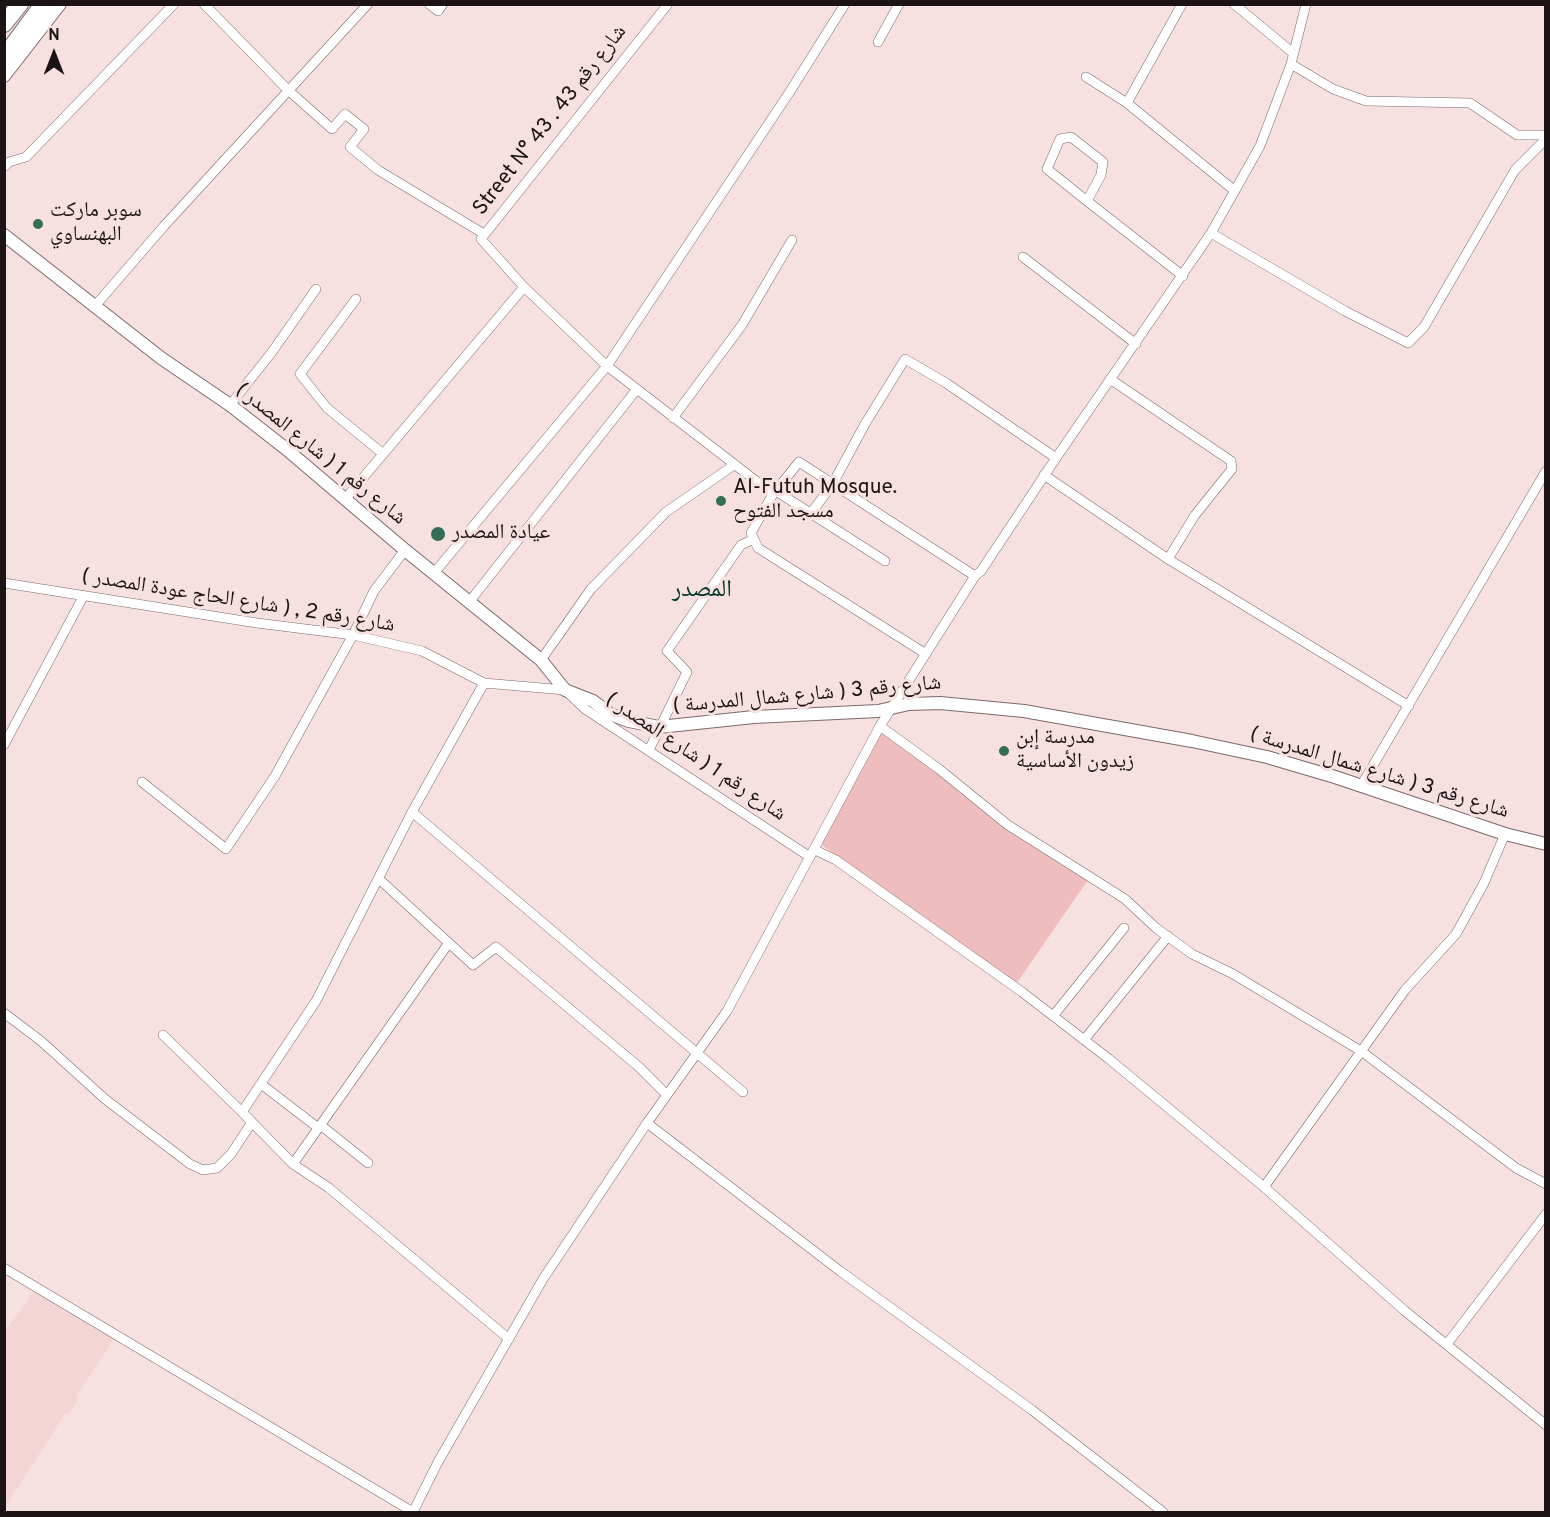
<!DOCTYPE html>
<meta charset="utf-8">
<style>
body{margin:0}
#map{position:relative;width:1550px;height:1517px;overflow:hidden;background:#f6e1e0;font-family:Overpass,sans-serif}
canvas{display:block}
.frame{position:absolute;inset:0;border:6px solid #1c1414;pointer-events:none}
.north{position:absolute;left:24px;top:24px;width:60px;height:60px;-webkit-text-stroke:4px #f6e1e0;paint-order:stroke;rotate:0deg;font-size:16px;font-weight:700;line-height:24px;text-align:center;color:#1c1414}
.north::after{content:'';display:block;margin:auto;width:21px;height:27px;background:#1c1414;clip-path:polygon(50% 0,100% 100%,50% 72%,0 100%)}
</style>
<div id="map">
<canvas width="1550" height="1517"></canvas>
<div class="frame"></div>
<div class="north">N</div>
</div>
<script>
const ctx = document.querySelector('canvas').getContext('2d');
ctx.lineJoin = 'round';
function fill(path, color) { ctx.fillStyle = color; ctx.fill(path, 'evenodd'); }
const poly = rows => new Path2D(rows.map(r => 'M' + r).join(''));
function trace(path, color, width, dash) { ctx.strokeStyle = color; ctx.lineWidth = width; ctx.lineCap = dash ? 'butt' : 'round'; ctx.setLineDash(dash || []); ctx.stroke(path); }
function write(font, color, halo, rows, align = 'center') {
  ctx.font = font + ' Overpass,"Noto Naskh Arabic",sans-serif'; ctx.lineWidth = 6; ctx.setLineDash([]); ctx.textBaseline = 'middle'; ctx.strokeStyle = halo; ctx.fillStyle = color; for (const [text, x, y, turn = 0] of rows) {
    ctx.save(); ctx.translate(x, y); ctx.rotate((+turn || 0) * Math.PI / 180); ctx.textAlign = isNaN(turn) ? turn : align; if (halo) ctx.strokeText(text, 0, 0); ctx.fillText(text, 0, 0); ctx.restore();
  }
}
fill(poly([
 [35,1291,114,1339,76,1397,78,1399,68,1415,65,1414,5,1507,5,1331]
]), '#f4d5d5');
fill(poly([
 [883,731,1088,880,1016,984,822,845,823,837]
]), '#efbdbd');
const street = poly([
 [204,4,288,90,332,129,345,114,364,129,350,147,378,170,484,234],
 [429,4,438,11,443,4],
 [668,4,481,239,524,287,607,366,773,494],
 [1234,4,1293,53],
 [878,42,899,4],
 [1291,64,1333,89,1366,101,1470,103,1517,135,1546,135],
 [1086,77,1127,103,1235,191],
 [1127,103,1182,4],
 [4,167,9,162,26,157,174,4],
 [1087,201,1101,175,1103,162,1071,137,1060,139,1047,169,1087,201,1183,276],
 [1211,233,1345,311,1408,343,1424,327,1515,170,1546,139],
 [1023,257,1136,344],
 [356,299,300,374,327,408,382,453],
 [95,306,164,226,368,4],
 [1110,379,1231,461,1232,469,1195,515,1168,559],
 [230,405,272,352,316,289],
 [673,418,742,325,792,240],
 [1044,475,1168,559,1409,706],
 [776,491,885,561],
 [346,498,524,287],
 [811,513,832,485,865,424,905,359,946,383,1056,458],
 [434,573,607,366,789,93,845,4],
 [4,583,257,623,353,635,422,651,484,683,565,690,585,709,810,857],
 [470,601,637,389],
 [926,654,758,548,751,533,773,494,799,462,975,576],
 [541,660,591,589,666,512,734,465],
 [484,683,412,812,316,1001,242,1112,293,1164,329,1188,509,1339],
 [880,726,939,769,1008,825,1125,899,1156,928,1192,954,1233,974,1361,1051,1516,1168,1546,1184],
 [4,745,83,597],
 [649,750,687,672,667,651,741,545,754,539],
 [142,782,226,849,275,776,353,635,374,591,405,550],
 [1361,786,1546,471],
 [412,812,743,1092],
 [815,850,836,860,1022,992,1109,1059,1264,1187,1405,1311,1546,1425],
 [379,879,473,965,496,947,639,1067,667,1095],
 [4,1013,41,1041,105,1099,190,1164,203,1170,217,1168,231,1154,252,1122],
 [1053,1016,1124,928],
 [163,1035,242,1112],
 [1084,1040,1168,936],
 [261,1084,317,1127,323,1127,368,1163],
 [647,1123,840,1271,1032,1410,1163,1512],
 [293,1164,448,944],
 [1264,1187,1405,990,1456,934,1484,883,1505,834],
 [4,1268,413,1512],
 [1447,1344,1546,1214],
 [413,1512,438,1462,543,1279,647,1123,727,1011,880,726,975,576,981,571,1056,458,1211,233,1260,146,1291,64,1306,4]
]);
const secondary = poly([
 [4,76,60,4],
 [4,235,161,358,230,405,285,448,405,550,541,660,565,690,593,701,610,714,629,721,659,727,754,717,878,711,909,704,940,703,1024,711,1192,741,1267,757,1335,777,1505,834,1546,844]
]);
const highway = poly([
 [4,24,20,4],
 [4,57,43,4]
]);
trace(street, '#7c6969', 10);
trace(secondary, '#7c6969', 14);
trace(highway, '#7c6969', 18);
trace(street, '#fff', 9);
trace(secondary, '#fff', 12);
trace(highway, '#fff', 16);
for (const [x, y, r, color] of [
 [38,224,6,"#336d55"],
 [721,501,6,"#336d55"],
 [438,534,8,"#336d55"],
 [1004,751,6,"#336d55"]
]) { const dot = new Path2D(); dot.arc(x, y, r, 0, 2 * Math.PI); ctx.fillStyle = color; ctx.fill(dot); trace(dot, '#f6e1e0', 2); }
write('21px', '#1c1414', '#f6e1e0', [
 ["Street N° 43 . شارع رقم 43",551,121,-52],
 ["شارع رقم 1 ( شارع المصدر )",320,455,39],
 ["شارع رقم 2 , ( شارع الحاج عودة المصدر )",238,602,9],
 ["شارع رقم 3 ( شارع شمال المدرسة )",807,696,-5],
 ["شارع رقم 1 ( شارع المصدر )",695,758,34],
 ["شارع رقم 3 ( شارع شمال المدرسة )",1379,774,17]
]);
write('21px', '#1c1414', '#f6e1e0', [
 ["سوبر ماركت",50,212],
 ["البهنساوي",50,236],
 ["Al-Futuh Mosque.",733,489],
 ["مسجد الفتوح",733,513],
 ["عيادة المصدر",452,534],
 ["مدرسة إبن",1016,739],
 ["زيدون الأساسية",1016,763]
], 'left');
write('24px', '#013423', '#f6e1e0', [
 ["المصدر",702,591]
]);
</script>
